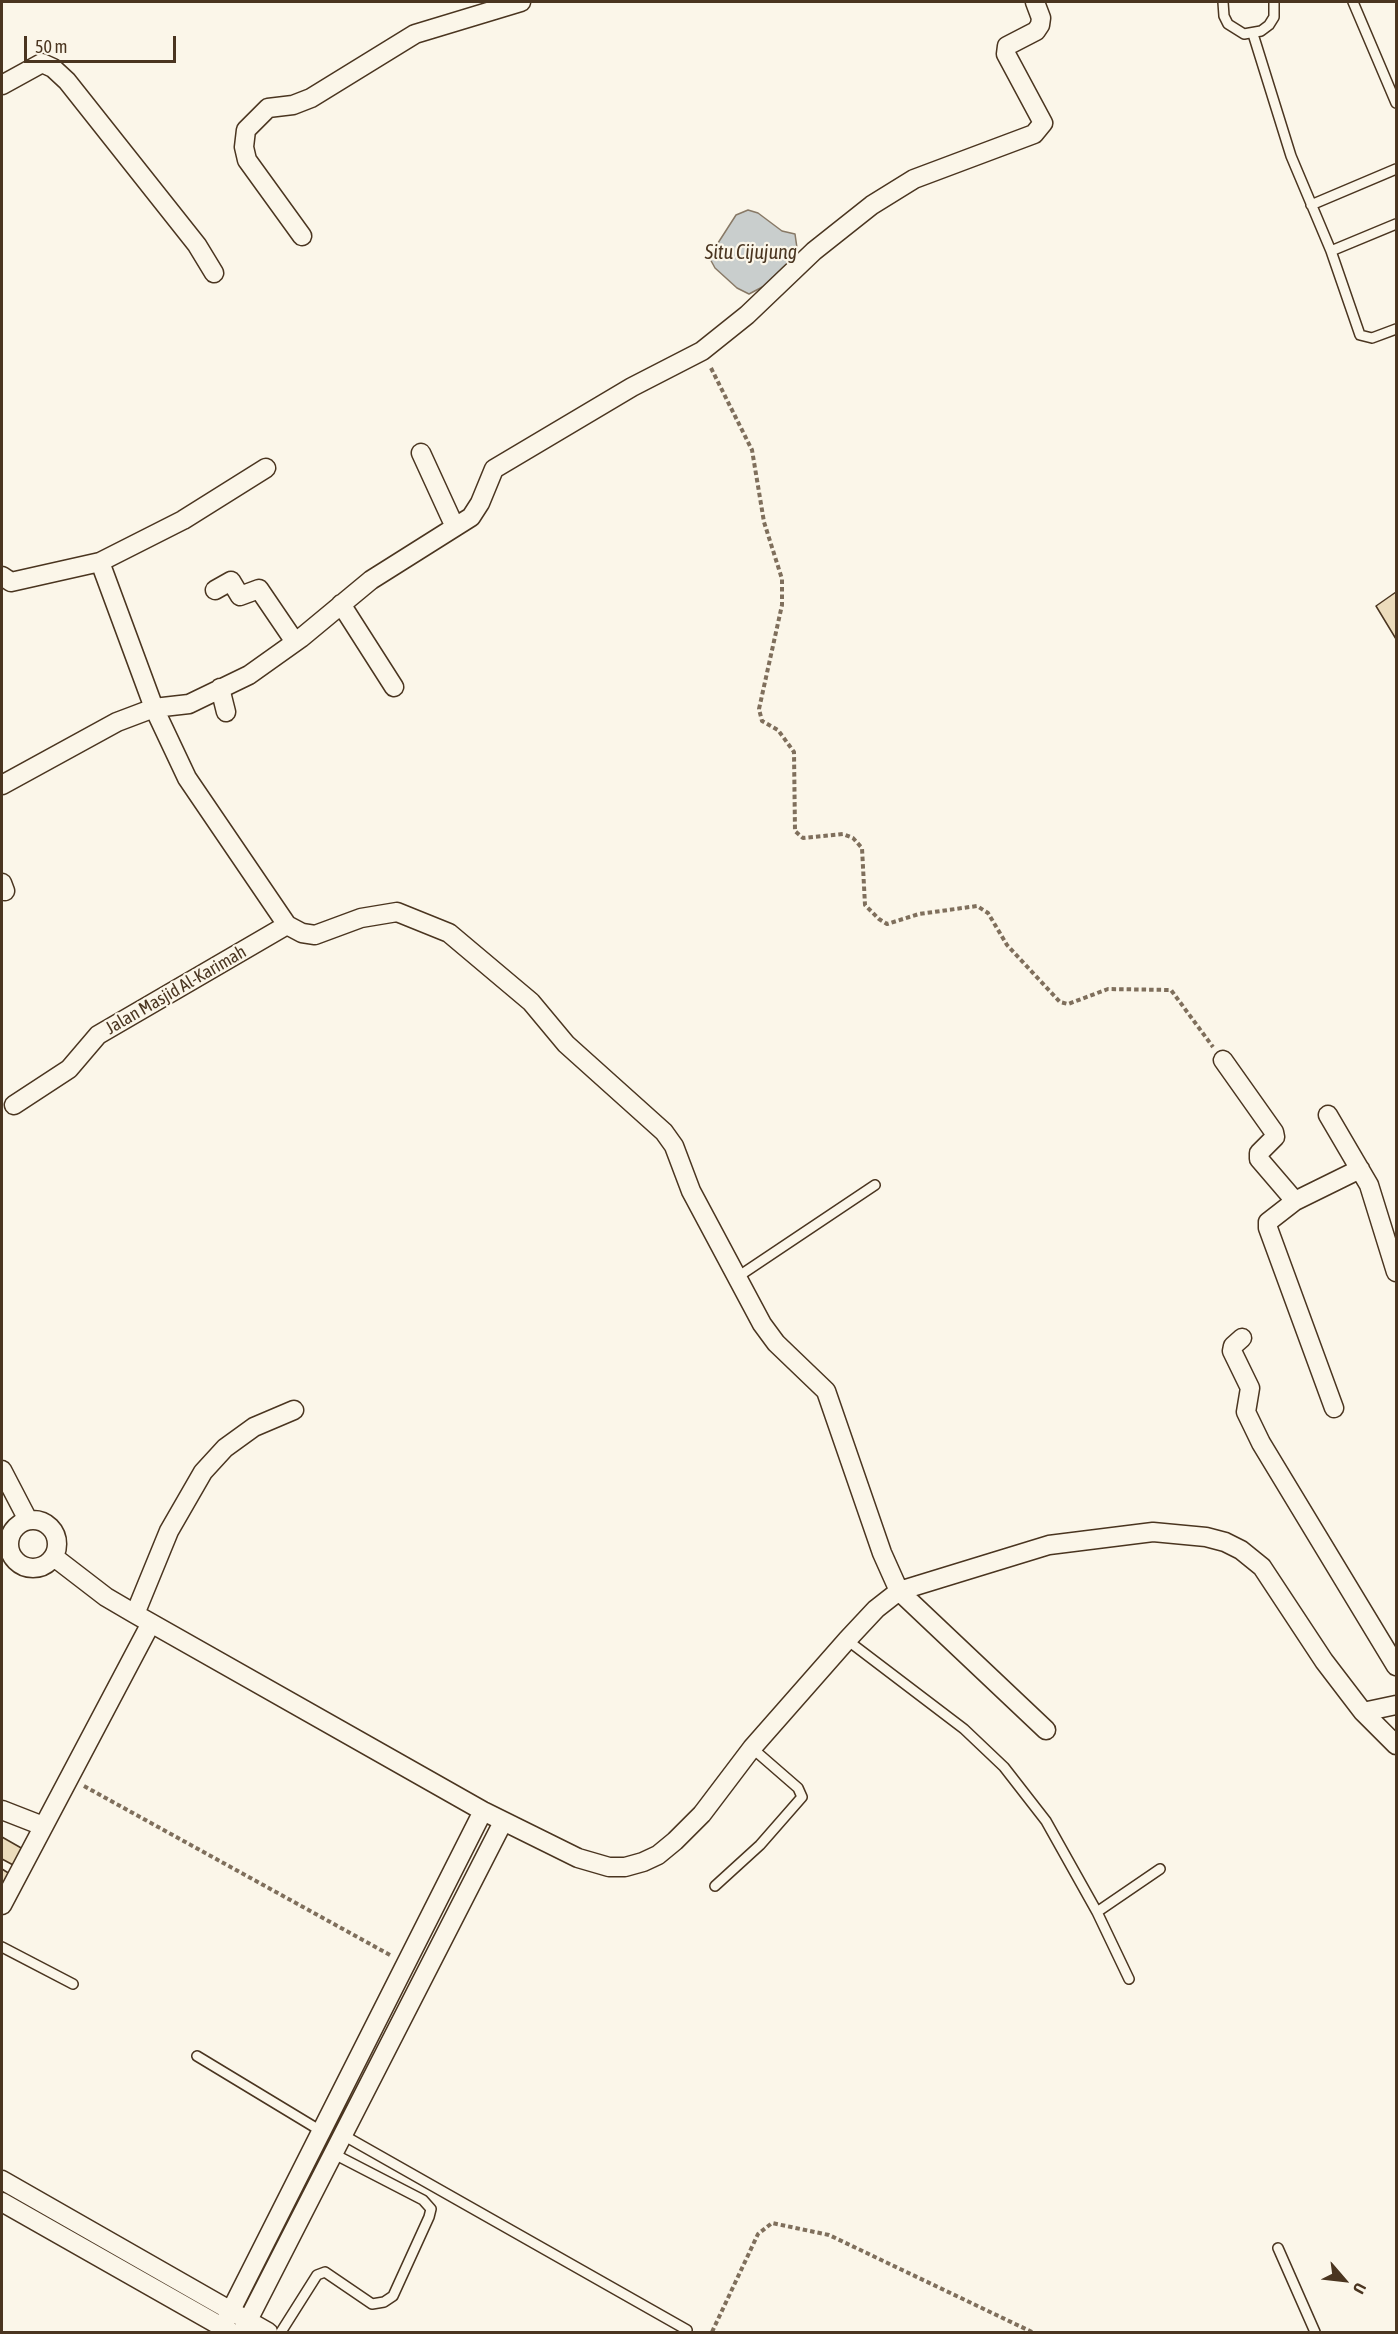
<!DOCTYPE html>
<style>
body{margin:0}
#map{position:relative;width:1398px;height:2334px;overflow:hidden;background:#fbf6e9;font-family:"Asap Condensed",sans-serif}
canvas{display:block}
.frame{position:absolute;inset:0;border:3px solid #4a3520;pointer-events:none}
.north{position:absolute;left:1314px;top:2250px;width:60px;height:60px;-webkit-text-stroke:4px #fbf6e9;paint-order:stroke;rotate:118deg;font-size:16px;font-weight:700;line-height:24px;text-align:center;color:#4a3520}
.north::after{content:'';display:block;margin:auto;width:21px;height:27px;background:#4a3520;clip-path:polygon(50% 0,100% 100%,50% 72%,0 100%)}
.scale{position:absolute;left:24px;top:36px;width:152px;height:27px;box-sizing:border-box;border:3px solid #4a3520;border-top:0;padding-left:8px;font-size:18px;line-height:21px;white-space:nowrap;color:#4a3520;-webkit-text-stroke:4px #fbf6e9;paint-order:stroke}
</style>
<div id="map">
<canvas width="1398" height="2334"></canvas>
<div class="frame"></div>
<div class="north">U</div>
<div class="scale">50 m</div>
</div>
<script>
const ctx = document.querySelector('canvas').getContext('2d');
ctx.lineJoin = 'round';
function fill(path, color) { ctx.fillStyle = color; ctx.fill(path, 'evenodd'); }
const poly = rows => new Path2D(rows.map(r => 'M' + r).join(''));
function trace(path, color, width, dash) { ctx.strokeStyle = color; ctx.lineWidth = width; ctx.lineCap = dash ? 'butt' : 'round'; ctx.setLineDash(dash || []); ctx.stroke(path); }
function write(font, color, halo, rows, align = 'center') {
  ctx.font = font + ' "Asap Condensed",sans-serif'; ctx.lineWidth = 4.5; ctx.setLineDash([]); ctx.textBaseline = 'middle'; ctx.strokeStyle = halo; ctx.fillStyle = color; for (const [text, x, y, turn = 0] of rows) {
    ctx.save(); ctx.translate(x, y); ctx.rotate((+turn || 0) * Math.PI / 180); ctx.textAlign = isNaN(turn) ? turn : align; if (halo) ctx.strokeText(text, 0, 0); ctx.fillText(text, 0, 0); ctx.restore();
  }
}
const water = poly([
 [748,210,758,213,782,231,795,234,797,248,791,263,770,283,749,294,737,288,715,268,709,257,736,215,748,210]
]);
fill(water, '#c9cecd');
trace(water, '#887966', 1.5);
const building = poly([
 [1396,592,1396,639,1376,606,1396,592],
 [2,1837,23,1849,15,1866,2,1859,2,1837],
 [2,1869,10,1874,2,1890,2,1869]
]);
fill(building, '#ecdcbc');
trace(building, '#4a3520', 1.5);
const lane = poly([
 [1223,2,1224,16,1228,24,1244,34,1261,31,1269,25,1274,17,1274,2],
 [1353,2,1396,103],
 [1253,34,1291,156,1331,251,1360,335,1372,338,1396,329],
 [1311,205,1396,169],
 [1331,251,1396,224],
 [736,1278,875,1185],
 [847,1640,964,1729,1004,1767,1046,1821,1097,1912,1129,1979],
 [715,1886,760,1845,802,1797,798,1788,752,1748],
 [1097,1912,1160,1869],
 [2,1947,73,1984],
 [197,2056,321,2131],
 [343,2135,687,2330],
 [1278,2248,1315,2332],
 [281,2332,317,2275,325,2272,372,2304,384,2302,393,2296,429,2217,431,2209,423,2200,334,2154]
]);
const street = poly([
 [2,85,42,63,53,68,67,81,197,245,214,273],
 [302,236,247,160,244,147,246,130,268,108,293,105,311,98,415,34,521,2],
 [421,453,454,525],
 [100,562,183,520,266,468],
 [2,576,11,582,100,562,154,708,187,778,287,925,302,933,315,935,361,918,397,912,449,933,531,1002,566,1044,664,1132,674,1146,691,1191,762,1324,776,1343,826,1391,882,1553,899,1591,1046,1730],
 [215,590,231,581,240,596,259,589,295,642],
 [341,604,394,687],
 [220,688,226,712],
 [2,785,117,722,154,708,189,704,249,675,301,638,371,580,471,517,480,503,494,469,632,387,702,351,747,315,814,251,872,205,914,179,1034,134,1043,123,1006,54,1007,46,1036,31,1040,25,1041,18,1035,2],
 [2,883,5,891],
 [1223,1060,1274,1132,1275,1137,1259,1153,1259,1159,1295,1201],
 [14,1105,69,1069,98,1035,287,925],
 [1328,1115,1369,1185,1396,1272],
 [1242,1338,1233,1346,1232,1351,1250,1388,1246,1412,1261,1443,1396,1666],
 [1334,1408,1268,1228,1268,1222,1295,1201,1360,1169],
 [2,1470,28,1520],
 '9 1544a24 24 0 1 1 48 0a24 24 0 1 1-48 0Z',
 [54,1557,106,1597,135,1614,483,1811,578,1858,609,1867,625,1867,643,1862,658,1855,675,1841,702,1814,752,1748,847,1640,876,1609,899,1591,1049,1545,1153,1532,1206,1537,1225,1542,1241,1550,1262,1567,1324,1661,1363,1712,1396,1705],
 [135,1614,169,1531,203,1472,225,1448,254,1427,294,1410],
 [1363,1712,1396,1745],
 [2,1810,43,1826],
 [2,1905,151,1623],
 [2,2180,268,2332],
 [2,2202,231,2332],
 [220,2332,483,1811],
 [242,2332,503,1822]
]);
trace(lane, '#4a3520', 12);
trace(street, '#4a3520', 21);
trace(poly([
 [711,368,752,450,764,522,782,579,782,605,759,709,762,721,778,730,794,752,795,831,803,838,843,834,853,838,862,848,865,905,879,919,887,924,919,914,977,906,988,913,1007,945,1060,1002,1068,1004,1108,989,1171,990,1213,1047],
 [84,1786,390,1955],
 [712,2332,758,2234,772,2223,829,2235,1032,2332]
]), '#7f6f5c', 4, [4.5, 3]);
trace(lane, '#fbf6e9', 9);
trace(street, '#fbf6e9', 18);
write('18px', '#4a3520', '#fbf6e9', [
 ["Jalan Masjid Al-Karimah",176,990,-30]
]);
write('italic 20px', '#4a3520', '#fbf6e9', [
 ["Situ Cijujung",751,253]
]);
</script>
